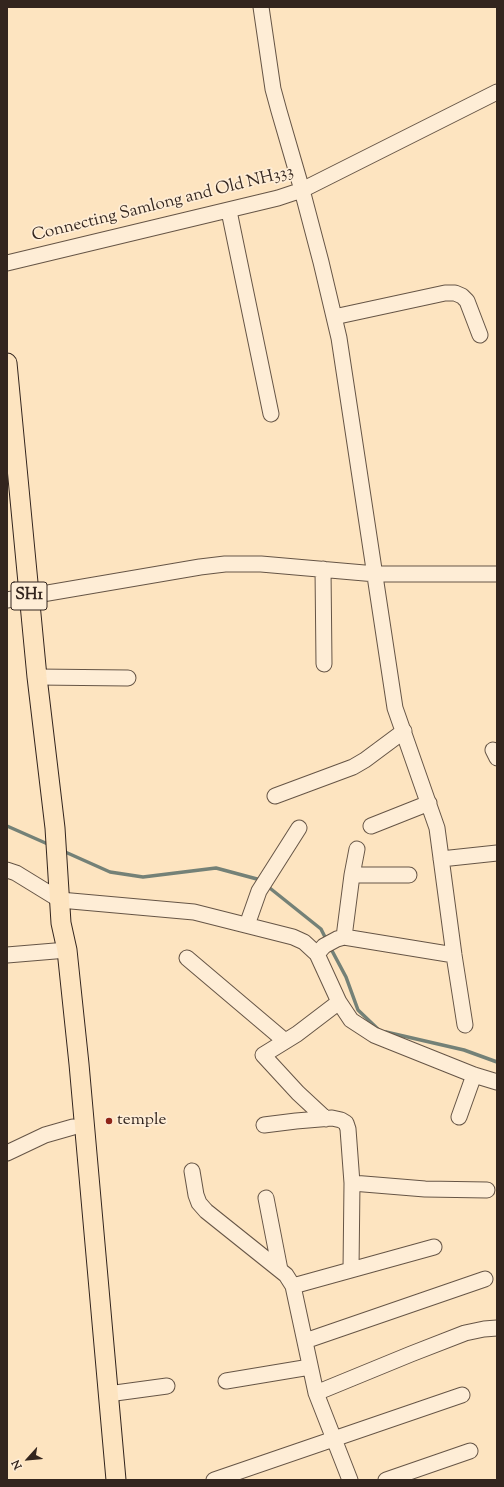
<!DOCTYPE html>
<style>
body{margin:0}
#map{position:relative;width:504px;height:1487px;overflow:hidden;background:#fde4c0;font-family:"Sorts Mill Goudy",serif}
canvas{display:block}
.frame{position:absolute;inset:0;border:8px solid #33251e;pointer-events:none}
.north{position:absolute;left:8px;top:1439px;width:40px;height:40px;-webkit-text-stroke:3px #feedd6;paint-order:stroke;rotate:243deg;font-size:11px;font-weight:700;line-height:16px;text-align:center;color:#33251e}
.north::after{content:'';display:block;margin:auto;width:14px;height:18px;background:#33251e;clip-path:polygon(50% 0,100% 100%,50% 72%,0 100%)}
</style>
<div id="map">
<canvas width="504" height="1487"></canvas>
<div class="frame"></div>
<div class="north">N</div>
</div>
<script>
const ctx = document.querySelector('canvas').getContext('2d');
ctx.lineJoin = 'round';
const poly = rows => new Path2D(rows.map(r => 'M' + r).join(''));
function trace(path, color, width, dash) { ctx.strokeStyle = color; ctx.lineWidth = width; ctx.lineCap = dash ? 'butt' : 'round'; ctx.setLineDash(dash || []); ctx.stroke(path); }
function write(font, color, halo, rows, align = 'center') {
  ctx.font = font + ' "Sorts Mill Goudy",serif'; ctx.lineWidth = 3.5; ctx.setLineDash([]); ctx.textBaseline = 'middle'; ctx.strokeStyle = halo; ctx.fillStyle = color; for (const [text, x, y, turn = 0] of rows) {
    ctx.save(); ctx.translate(x, y); ctx.rotate((+turn || 0) * Math.PI / 180); ctx.textAlign = isNaN(turn) ? turn : align; if (halo) ctx.strokeText(text, 0, 0); ctx.fillText(text, 0, 0); ctx.restore();
  }
}
trace(poly([
 [7,826,50,845],
 [63,851,110,872,143,877,216,868,257,879,261,882],
 [266,885,321,929,327,941],
 [330,947,346,977,358,1010,380,1031],
 [386,1032,464,1050,497,1062]
]), '#748177', 3.5);
const minor = poly([
 [261,7,273,89,279,111,302,190,321,262,339,338,395,708,437,828,454,955,465,1025],
 [229,211,271,414],
 [7,263,278,198,302,190,497,92],
 [334,317,445,293,455,293,462,296,467,301,480,335],
 [323,569,324,664],
 [7,600,200,567,225,564,261,564,376,574,497,574],
 [37,677,128,678],
 [493,750,497,758],
 [275,796,353,767,365,760,404,731],
 [371,826,429,803],
 [441,859,497,853],
 [7,870,16,873,60,900,194,912,293,937,304,942,317,954,339,1002,351,1020,374,1035,474,1075,497,1082],
 [352,875,409,875],
 [247,925,259,891,299,828],
 [344,937,352,875,357,849],
 [317,954,324,946,337,939,344,937,454,955],
 [7,955,67,950],
 [187,958,285,1041],
 [459,1117,474,1075],
 [326,1119,298,1093,263,1055,297,1034,339,1002],
 [264,1125,296,1121,332,1118,341,1120,346,1123,348,1129,352,1183,351,1270],
 [7,1153,45,1135,73,1127],
 [192,1171,196,1195,199,1203,206,1211,286,1275,293,1286,316,1393,350,1480],
 [352,1183,425,1189,487,1190],
 [266,1198,280,1270],
 [293,1286,434,1247],
 [305,1341,485,1279],
 [226,1381,310,1367],
 [316,1393,411,1354,465,1333,484,1329,497,1328],
 [108,1394,167,1386],
 [214,1480,462,1395],
 [386,1480,470,1451]
]);
const major = poly([
 [7,363,37,677,55,828,61,923,67,950,79,1064,116,1480]
]);
trace(minor, '#665546', 17);
trace(major, '#33251e', 21);
trace(minor, '#feedd6', 15);
trace(major, '#fde4c0', 19);
for (const [x, y, r, color] of [
 [109,1121,4,"#8f2418"]
]) { const dot = new Path2D(); dot.arc(x, y, r, 0, 2 * Math.PI); ctx.fillStyle = color; ctx.fill(dot); trace(dot, '#feedd6', 1.5); }
for (const [x, y, w] of [
 [29,596,36]
]) { const box = new Path2D(); box.roundRect(x - w / 2, y - 14, w, 28, 3); ctx.fillStyle = '#feedd6'; ctx.fill(box); trace(box, '#33251e', 1); }
write('bold 16px', '#33251e', null, [
 ["SH1",29,596]
]);
write('17px', '#33251e', '#feedd6', [
 ["Connecting Samlong and Old NH333",163,205,-14]
]);
write('17px', '#33251e', '#feedd6', [
 ["temple",117,1121]
], 'left');
</script>
